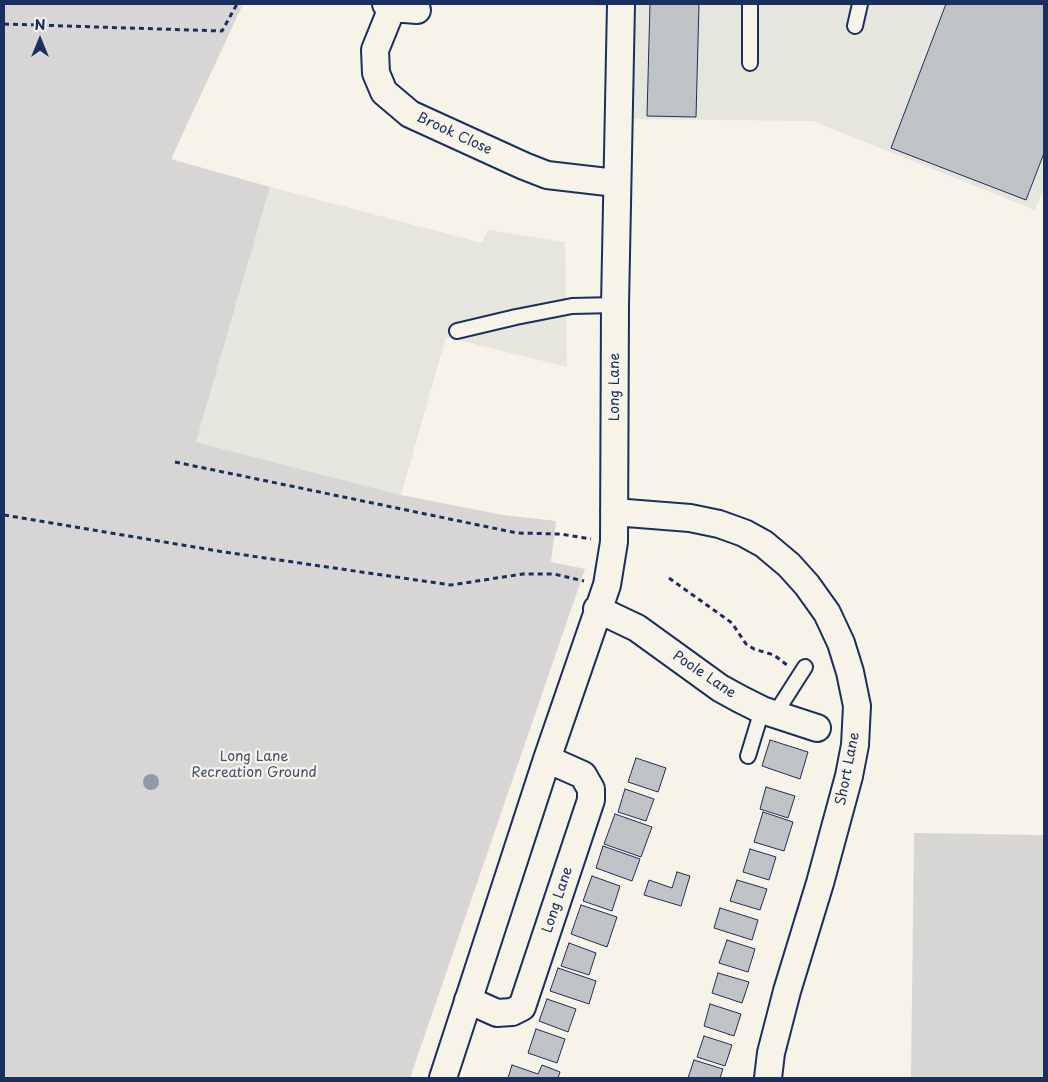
<!DOCTYPE html>
<style>
body{margin:0}
#map{position:relative;width:1048px;height:1082px;overflow:hidden;background:#f7f3e8;font-family:"Playpen Sans",sans-serif}
canvas{display:block}
.frame{position:absolute;inset:0;border:5px solid #1b2f5e;pointer-events:none}
.north{position:absolute;left:15px;top:15px;width:50px;height:50px;-webkit-text-stroke:4px #f7f3e8;paint-order:stroke;rotate:0deg;font-size:14px;font-weight:700;line-height:20px;text-align:center;color:#1b2f5e}
.north::after{content:'';display:block;margin:auto;width:18px;height:22px;background:#1b2f5e;clip-path:polygon(50% 0,100% 100%,50% 72%,0 100%)}
</style>
<div id="map">
<canvas width="1048" height="1082"></canvas>
<div class="frame"></div>
<div class="north">N</div>
</div>
<script>
const ctx = document.querySelector('canvas').getContext('2d');
ctx.lineJoin = 'round';
function fill(path, color) { ctx.fillStyle = color; ctx.fill(path, 'evenodd'); }
const poly = rows => new Path2D(rows.map(r => 'M' + r).join(''));
function trace(path, color, width, dash) { ctx.strokeStyle = color; ctx.lineWidth = width; ctx.lineCap = dash ? 'butt' : 'round'; ctx.setLineDash(dash || []); ctx.stroke(path); }
function write(font, color, halo, rows, align = 'center') {
  ctx.font = font + ' "Playpen Sans",sans-serif'; ctx.lineWidth = 4.5; ctx.setLineDash([]); ctx.textBaseline = 'middle'; ctx.strokeStyle = halo; ctx.fillStyle = color; for (const [text, x, y, turn = 0] of rows) {
    ctx.save(); ctx.translate(x, y); ctx.rotate((+turn || 0) * Math.PI / 180); ctx.textAlign = isNaN(turn) ? turn : align; if (halo) ctx.strokeText(text, 0, 0); ctx.fillText(text, 0, 0); ctx.restore();
  }
}
fill(poly([
 [594,4,1044,4,1044,187,1035,210,813,121,629,119,633,8,596,6],
 [270,187,482,243,488,230,565,242,567,367,446,337,401,495,196,442]
]), '#e6e5de');
fill(poly([
 [4,4,243,4,171,159,270,187,196,442,401,495,503,515,556,521,551,562,585,569,410,1078,4,1078],
 [914,833,1044,835,1044,1078,911,1078]
]), '#d7d6d4');
const building = poly([
 [650,4,699,4,696,117,647,116,650,4],
 [946,4,1044,4,1044,153,1026,200,891,148,946,4],
 [770,740,808,752,800,779,762,766,770,740],
 [636,758,666,768,658,792,628,782,636,758],
 [766,787,795,796,788,818,760,809,766,787],
 [625,789,654,799,646,821,618,812,625,789],
 [763,812,793,822,784,851,754,842,763,812],
 [615,814,652,827,641,857,604,844,615,814],
 [603,846,640,859,632,881,596,868,603,846],
 [750,849,776,857,769,880,743,872,750,849],
 [677,872,690,876,681,906,644,895,649,880,672,888,677,872],
 [592,876,620,886,612,911,583,901,592,876],
 [737,880,767,889,760,910,730,901,737,880],
 [581,905,617,917,607,947,571,934,581,905],
 [720,908,758,920,752,940,714,928,720,908],
 [727,940,755,949,748,972,719,963,727,940],
 [569,943,596,953,589,975,561,966,569,943],
 [558,968,596,981,589,1004,550,991,558,968],
 [718,973,749,982,742,1003,712,993,718,973],
 [547,999,576,1009,568,1032,539,1021,547,999],
 [710,1004,741,1014,734,1036,704,1026,710,1004],
 [536,1029,565,1039,557,1063,528,1053,536,1029],
 [704,1036,732,1045,725,1066,697,1057,704,1036],
 [694,1060,723,1069,720,1078,688,1078,694,1060],
 [512,1065,538,1074,542,1065,560,1072,558,1078,508,1078,512,1065]
]);
fill(building, '#c0c3c5');
trace(building, '#1b2f5e', 1);
const lane = poly([
 [855,26,860,4],
 [750,63,750,4],
 [457,331,516,317,572,306,615,305],
 [775,714,805,667],
 [748,756,762,710]
]);
const street = poly([
 [386,4,392,8,417,10],
 [392,8,375,50,376,73,384,92,410,114,524,166,547,175,616,183],
 [614,512,690,518,719,524,744,533,764,544,789,565,807,585,827,613,841,643,850,672,857,706,855,745,849,776,820,883,787,991,771,1053,768,1078],
 [597,609,637,628,720,688,740,699,762,710,817,728],
 [468,1000,497,1013,512,1012,522,1007,591,800,591,789,583,775,547,759],
 [443,1078,547,759,607,585,614,542,615,305,621,4]
]);
trace(lane, '#1b2f5e', 18);
trace(street, '#1b2f5e', 30);
trace(poly([
 [4,24,222,31,237,4],
 [175,462,517,533,560,534,591,539],
 [4,515,224,552,451,585,523,574,554,574,584,581],
 [669,578,732,623,746,644,754,649,774,655,787,665]
]), '#1b2f5e', 3, [5, 4]);
trace(lane, '#f7f3e8', 14);
trace(street, '#f7f3e8', 26);
ctx.fillStyle = '#9399a9';
for (const [x, y] of [
 [151,782]
]) { ctx.beginPath(); ctx.arc(x, y, 8, 0, 2 * Math.PI); ctx.fill(); }
write('14px', '#1b2f5e', '#f7f3e8', [
 ["Brook Close",454,134,25],
 ["Long Lane",615,387,-90],
 ["Poole Lane",704,675,34],
 ["Short Lane",848,769,-79],
 ["Long Lane",558,900,-72]
]);
write('14px', '#415076', '#f7f3e8', [
 ["Long Lane",254,757],
 ["Recreation Ground",254,773]
]);
</script>
